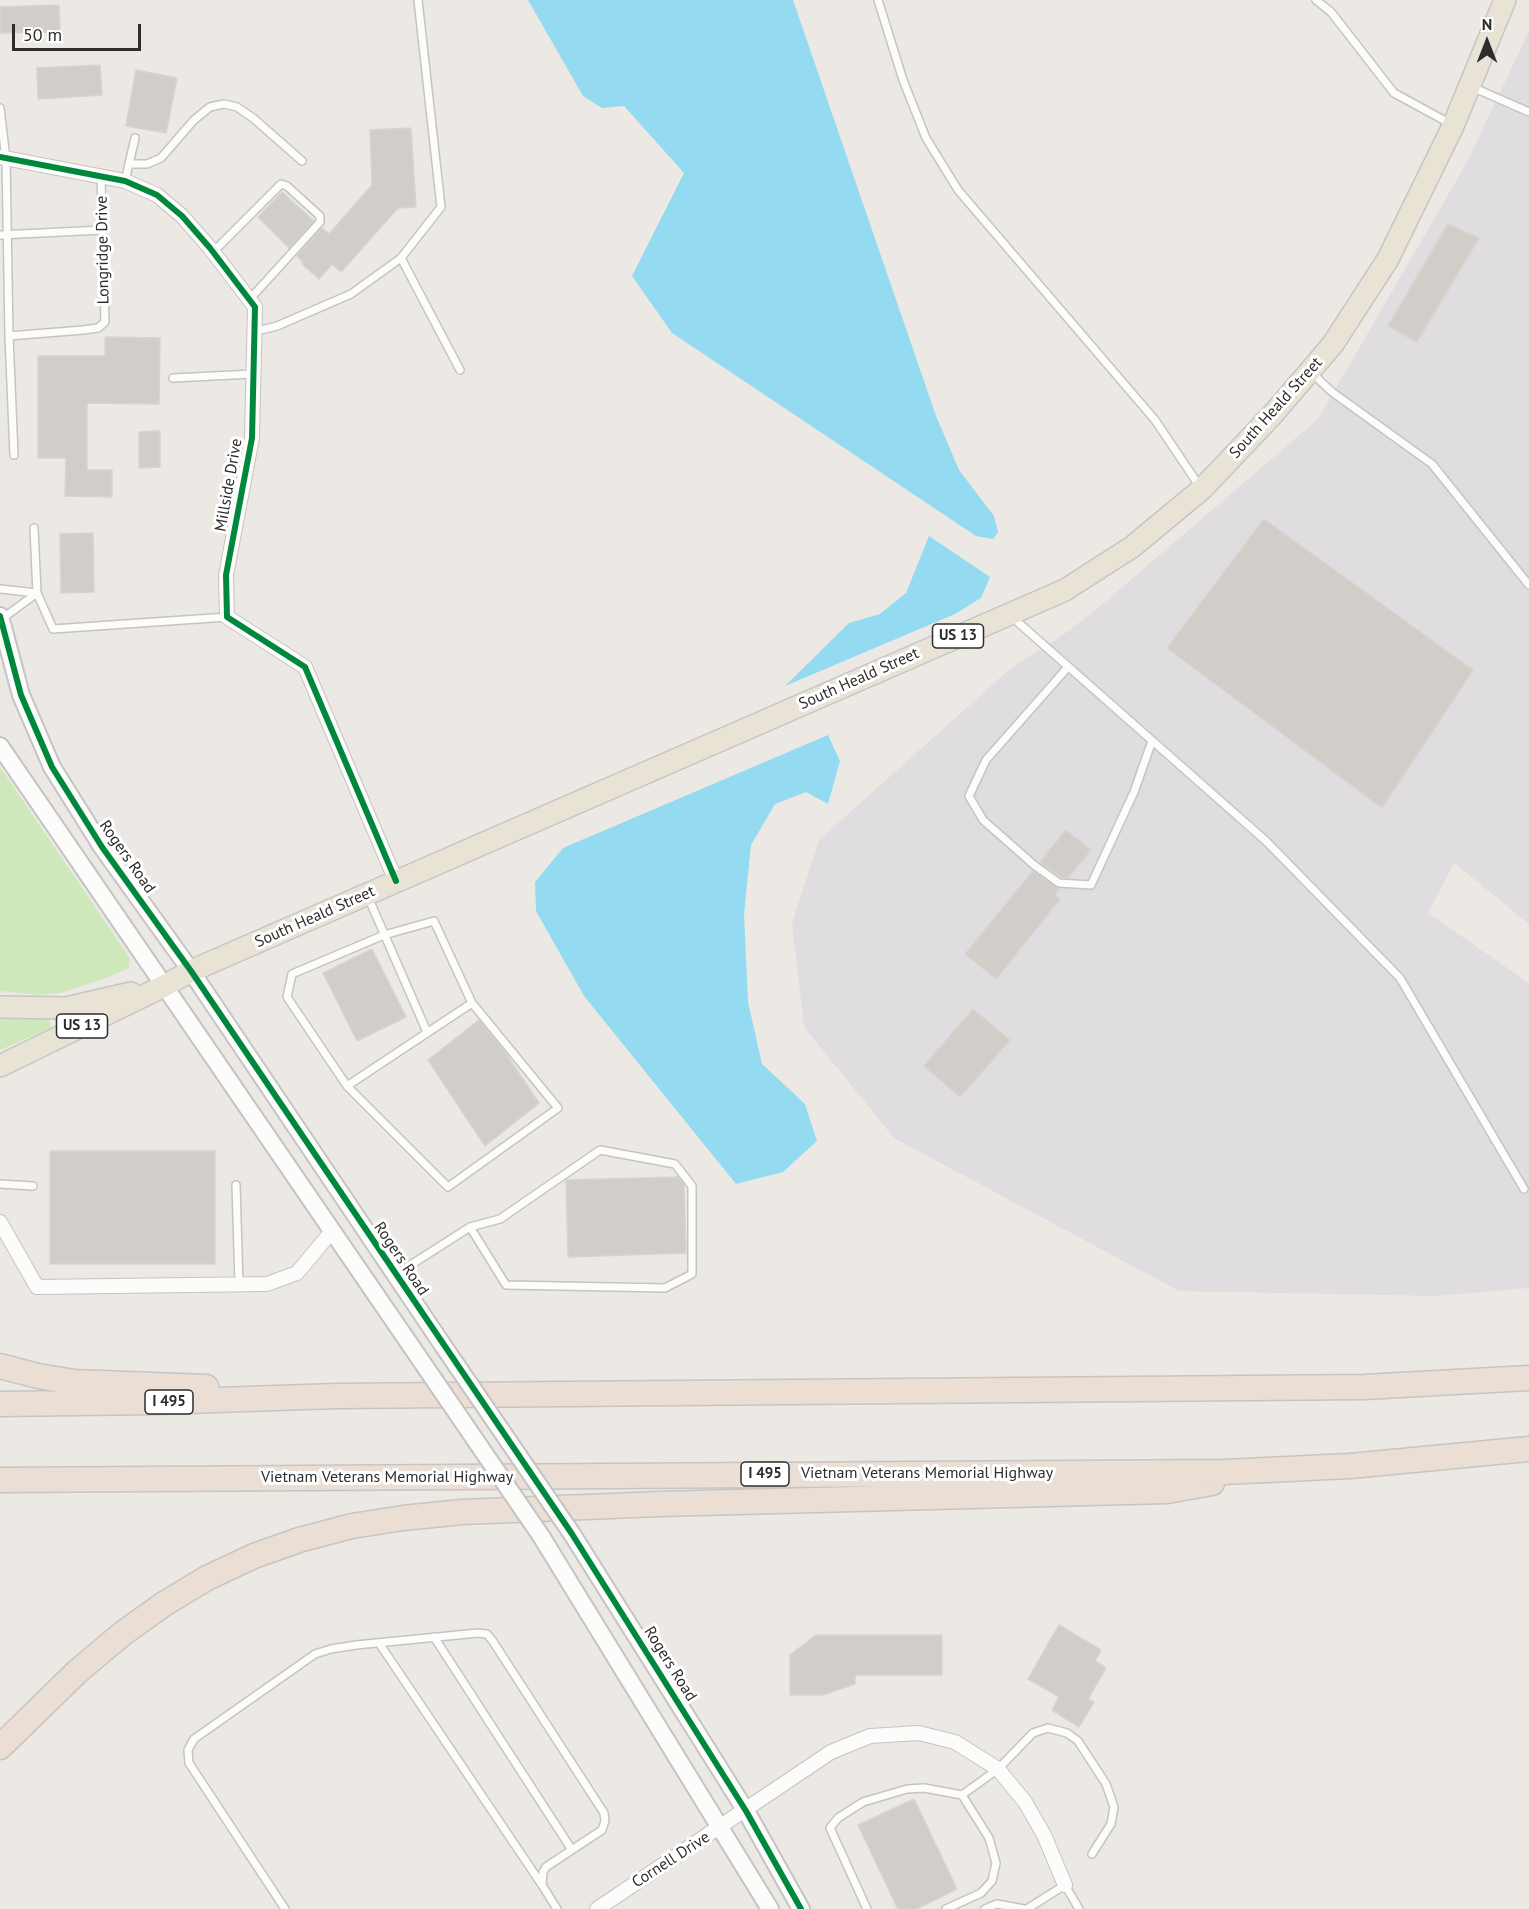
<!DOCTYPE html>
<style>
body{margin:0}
#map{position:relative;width:1529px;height:1909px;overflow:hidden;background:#ece8e4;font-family:"PT Sans",sans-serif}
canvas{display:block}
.north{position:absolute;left:1457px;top:12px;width:60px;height:60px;-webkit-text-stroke:4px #fff;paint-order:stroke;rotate:0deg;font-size:16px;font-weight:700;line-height:24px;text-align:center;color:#2d2d2d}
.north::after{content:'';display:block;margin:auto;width:21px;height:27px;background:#2d2d2d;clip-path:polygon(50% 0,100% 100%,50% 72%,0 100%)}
.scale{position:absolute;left:12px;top:24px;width:129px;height:27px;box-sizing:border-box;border:3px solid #2d2d2d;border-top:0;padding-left:8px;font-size:18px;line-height:21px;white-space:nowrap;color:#2d2d2d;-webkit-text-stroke:4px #fff;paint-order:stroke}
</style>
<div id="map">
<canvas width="1529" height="1909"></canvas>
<div class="north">N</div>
<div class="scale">50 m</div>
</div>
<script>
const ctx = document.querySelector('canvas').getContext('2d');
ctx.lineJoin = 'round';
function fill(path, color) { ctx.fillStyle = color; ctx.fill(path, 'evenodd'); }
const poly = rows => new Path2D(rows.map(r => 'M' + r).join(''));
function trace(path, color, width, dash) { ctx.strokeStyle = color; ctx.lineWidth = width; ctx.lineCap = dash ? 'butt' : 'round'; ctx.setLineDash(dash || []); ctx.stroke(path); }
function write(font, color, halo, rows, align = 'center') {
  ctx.font = font + ' "PT Sans",sans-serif'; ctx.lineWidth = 6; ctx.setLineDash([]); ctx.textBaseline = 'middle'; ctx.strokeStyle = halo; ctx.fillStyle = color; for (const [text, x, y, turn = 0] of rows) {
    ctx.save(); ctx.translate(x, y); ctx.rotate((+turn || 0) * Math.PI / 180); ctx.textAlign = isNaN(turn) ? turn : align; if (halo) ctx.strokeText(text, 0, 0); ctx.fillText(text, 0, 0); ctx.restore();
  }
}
fill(poly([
 [1529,31,1529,924,1454,863,1428,913,1529,983,1529,1288,1435,1296,1179,1291,894,1138,804,1027,792,923,819,840,1011,668,1060,637,1092,613,1318,419,1466,164]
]), '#dfdddf');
fill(poly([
 [0,767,129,957,129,968,106,978,60,993,40,995,0,991],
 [0,1017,49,1018,51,1028,0,1050]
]), '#cee8bb');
fill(poly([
 [528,0,793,0,936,416,959,470,994,516,998,532,993,539,976,536,672,333,632,276,684,173,624,106,602,108,583,96],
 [929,536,990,577,981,598,955,614,785,686,849,623,880,614,906,593],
 [828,735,840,761,828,804,806,792,775,804,751,845,744,914,748,1002,762,1064,805,1104,817,1141,783,1172,736,1184,584,996,536,911,535,882,563,848]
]), '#94dbf1');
const building = poly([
 [59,5,60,32,1,33,0,7,59,5],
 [100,65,102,95,38,99,37,68,100,65],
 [136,70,177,78,166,133,126,126,136,70],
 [411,128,416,207,398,208,341,272,332,264,319,279,302,264,304,263,297,256,322,228,329,234,372,185,370,130,411,128],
 [282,192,314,221,289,248,258,217,282,192],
 [1448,224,1479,238,1417,342,1388,326,1448,224],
 [105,337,160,338,159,404,87,403,87,470,112,470,112,497,65,496,66,458,38,458,38,356,105,356,105,337],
 [160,431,160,467,139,468,139,432,160,431],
 [1264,519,1473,670,1382,808,1167,648,1264,519],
 [93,533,94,592,61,593,60,534,93,533],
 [1066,830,1091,850,1068,878,1061,877,1040,862,1066,830],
 [1033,871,1059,889,1055,895,1060,899,996,979,965,954,1033,871],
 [372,949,406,1017,357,1041,323,973,372,949],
 [973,1009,1010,1040,960,1097,924,1066,973,1009],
 [479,1020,506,1054,539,1103,485,1146,428,1060,479,1020],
 [50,1151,215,1151,215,1264,50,1264,50,1151],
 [678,1177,684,1185,686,1253,568,1257,566,1180,678,1177],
 [1059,1625,1101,1650,1095,1661,1106,1668,1088,1699,1094,1702,1079,1727,1052,1710,1059,1697,1028,1679,1059,1625],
 [816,1635,942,1635,942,1675,855,1675,855,1684,823,1695,790,1695,790,1655,816,1635],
 [914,1799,957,1889,916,1909,898,1909,858,1825,914,1799]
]);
fill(building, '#d1ceca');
trace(building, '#d7d4d0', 1.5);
const service = poly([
 [878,0,903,80,926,138,958,190,1155,420,1200,487],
 [1316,0,1331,12,1394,93,1451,124],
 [1472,87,1529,112],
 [0,108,6,159,9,336],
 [129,164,147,164,161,158,194,120,210,107,224,104,237,107,253,118,302,161],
 [125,181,135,138],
 [0,235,102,230],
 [213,252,281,184,287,186,320,216,320,222,249,300],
 [401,258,460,370],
 [253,332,277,326,351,294,401,258,441,207,418,0],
 [1312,373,1332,392,1432,464,1529,585],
 [173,378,252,374],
 [14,455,9,336,83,330,98,328,105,322,101,178],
 [34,528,37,593,53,629,227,617],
 [0,589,37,593,3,618],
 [1012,617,1266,841,1400,978,1524,1189],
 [1068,667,986,760,969,796,983,820,1034,865,1059,883,1091,885,1134,792,1152,741],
 [368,897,427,1032],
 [347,1086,472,1003,558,1108,448,1187,347,1086,287,997,292,974,384,935,434,921,472,1003],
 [0,1184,33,1186],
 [236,1185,239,1284],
 [395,1275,470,1227,500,1219,600,1150,675,1164,692,1186,692,1274,665,1288,506,1285,470,1227],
 [434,1637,572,1850],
 [379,1643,542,1885],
 [285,1909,189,1763,188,1750,194,1739,315,1654,331,1649,356,1645,478,1633,487,1634,492,1640,604,1813,605,1821,602,1830,546,1867,543,1872,542,1885,557,1909],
 [867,1909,830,1828,838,1818,863,1802,907,1789,924,1788,962,1795,998,1769,1033,1733,1048,1728,1067,1733,1078,1741,1106,1784,1114,1807,1111,1824,1092,1854],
 [946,1909,981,1893,992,1881,996,1863,989,1838,962,1795],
 [985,1909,997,1904,1024,1909],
 [1027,1909,1065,1885,1079,1909]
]);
const minor = poly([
 [0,157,125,181,157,195,182,216,210,248,255,307,252,438,226,575,227,617,305,667,396,881],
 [0,1222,37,1287,267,1284,297,1273,332,1231],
 [597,1909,831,1752,870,1736,919,1733,955,1742,998,1769,1025,1802,1044,1835,1065,1885]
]);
const tertiary = poly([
 [0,616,21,695,52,767,102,847,191,971,442,1344],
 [0,746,411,1346],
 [572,1534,746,1811,801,1909],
 [541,1536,770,1909]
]);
const primary = poly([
 [0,1007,66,1008,131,993],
 [0,1066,164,986,191,971,1065,590,1132,547,1202,489,1273,414,1333,344,1388,259,1453,126,1505,0]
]);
const motorway = poly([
 [0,1366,38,1376,74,1382,206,1387],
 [0,1404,156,1402,337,1396,1364,1387,1529,1378],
 [0,1480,1224,1472,1350,1466,1529,1449],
 [0,1747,78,1671,122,1634,164,1604,207,1578,254,1556,299,1540,352,1526,403,1518,462,1512,660,1504,1167,1491,1212,1483]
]);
trace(service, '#c5c4c4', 10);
trace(minor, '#c5c4c4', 16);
trace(tertiary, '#c5c4c4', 20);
trace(primary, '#c6c5c3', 24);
trace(motorway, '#c6c5c3', 27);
trace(service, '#fcfcfb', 7);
trace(minor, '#fcfcfb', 14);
trace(tertiary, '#fcfcfb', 16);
trace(primary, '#e9e3d5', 21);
trace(motorway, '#eaded5', 24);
const tertiaryBridge = poly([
 [442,1344,572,1534],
 [411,1346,541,1536]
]);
trace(tertiaryBridge, '#c5c4c4', 20, []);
trace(tertiaryBridge, '#fcfcfb', 16);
trace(poly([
 [0,157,125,181,157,195,182,216,210,248,255,307,252,438,226,575,227,617,305,667,396,881],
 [0,616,21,695,52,767,102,847,191,971,572,1534,746,1811,801,1909]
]), '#00873e', 6);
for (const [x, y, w] of [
 [958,636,51],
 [82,1026,51],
 [169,1402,48],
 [765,1474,48]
]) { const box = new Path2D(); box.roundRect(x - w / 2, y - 12, w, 24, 4.5); ctx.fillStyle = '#fff'; ctx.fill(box); trace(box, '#2d2d2d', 1.5); }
write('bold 15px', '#2d2d2d', null, [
 ["US 13",958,636],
 ["US 13",82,1026],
 ["I 495",169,1402],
 ["I 495",765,1474]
]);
write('16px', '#2d2d2d', '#fff', [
 ["Longridge Drive",103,250,-91],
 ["South Heald Street",1276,408,-48],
 ["Millside Drive",229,485,-80],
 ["South Heald Street",859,679,-24],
 ["Rogers Road",127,857,55],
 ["South Heald Street",315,917,-24],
 ["Rogers Road",401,1259,56],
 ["Vietnam Veterans Memorial Highway",927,1473],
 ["Vietnam Veterans Memorial Highway",387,1477],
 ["Rogers Road",670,1664,58],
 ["Cornell Drive",671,1860,-33]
]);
</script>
